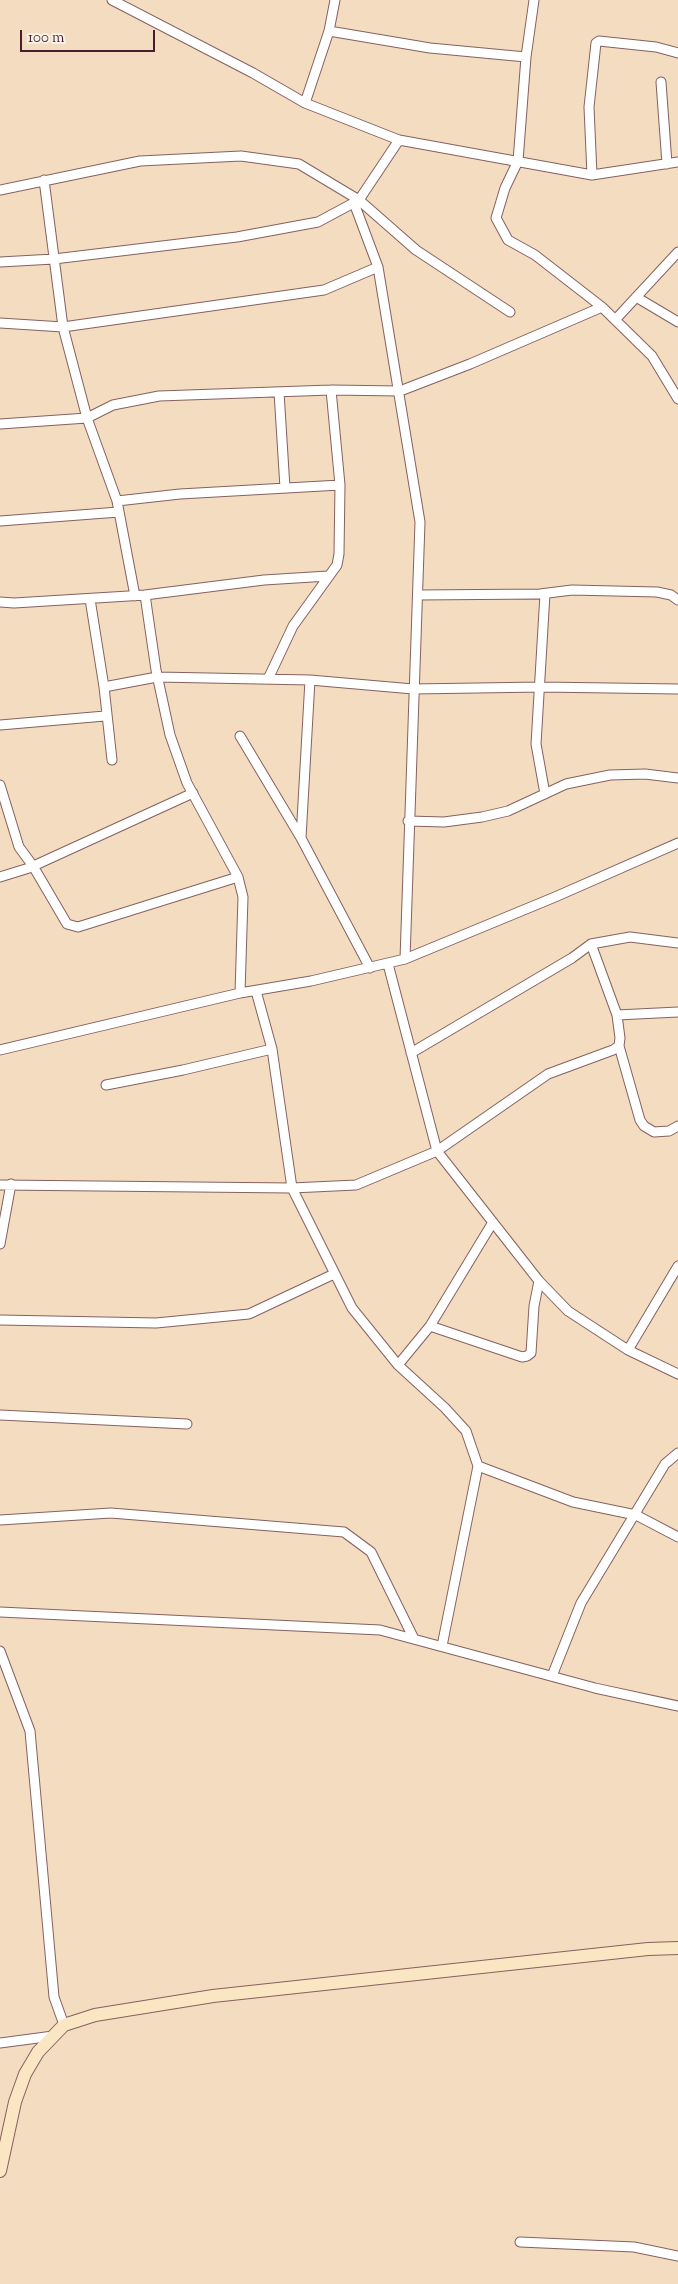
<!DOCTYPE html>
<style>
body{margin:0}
#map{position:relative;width:678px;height:2284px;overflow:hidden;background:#f3dcc0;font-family:"Sorts Mill Goudy",serif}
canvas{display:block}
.scale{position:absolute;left:20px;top:30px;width:135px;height:22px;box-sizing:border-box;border:2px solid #4a1f2b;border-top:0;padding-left:6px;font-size:15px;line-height:18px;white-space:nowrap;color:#4a1f2b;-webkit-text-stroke:4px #f7f3e8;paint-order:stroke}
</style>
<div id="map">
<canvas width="678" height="2284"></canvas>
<div class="scale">100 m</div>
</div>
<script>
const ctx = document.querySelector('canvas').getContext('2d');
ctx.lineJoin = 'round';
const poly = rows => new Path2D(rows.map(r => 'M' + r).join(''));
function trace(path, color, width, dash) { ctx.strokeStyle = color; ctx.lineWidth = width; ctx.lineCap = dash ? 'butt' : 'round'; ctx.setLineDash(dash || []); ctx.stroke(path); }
const street = poly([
 [112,0,253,73,305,103,399,140,592,175,678,162],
 [534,0,526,57,518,161,505,188,496,218,508,240,535,255,602,307,652,356,678,399],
 [329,31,430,48,526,57],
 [661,82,667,164],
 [305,103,329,31,335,0],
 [592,175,589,107,596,43,599,41,656,47,678,53],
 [44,180,63,327,87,418,117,501,135,596],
 [0,190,140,161,241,156,299,164,359,200,416,250,510,312],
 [354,203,378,267,420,522,405,959],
 [0,262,54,259,237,237,318,222,359,200,399,140],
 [636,297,678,322],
 [615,320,678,252],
 [0,323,63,327,324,290,378,267],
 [279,392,285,488],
 [0,424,87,418,113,405,159,396,331,390,400,391,470,364,602,307],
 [117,501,180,494,340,485],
 [0,521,119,512],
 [145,595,156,670,170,735,187,783,238,877,243,897,240,993],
 [418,595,540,594,572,590,657,592,671,595,678,600],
 [90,599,104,687,112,760],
 [0,602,14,603,145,595,264,580,328,576],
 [268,679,293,626,337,565,339,554,340,485,331,390],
 [104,687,157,677,310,680,413,689,541,687,678,689],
 [0,725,105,716],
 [240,736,301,838,370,968],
 [0,785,19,847,33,866,67,924,78,927,238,877],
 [545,794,536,744,545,594],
 [408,821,444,822,482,817,508,811,566,784,610,775,645,774,678,778],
 [301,838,310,680],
 [0,877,29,868,193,793],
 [388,964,437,1151,539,1281,568,1311,628,1350,678,1374],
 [256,991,272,1049,292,1188,352,1308,398,1365,445,1408,466,1431,478,1466,442,1646],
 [617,1015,678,1012],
 [619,1046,640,1120,644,1126,654,1132,669,1131,678,1126],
 [0,1050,240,993,311,981,405,959,555,897,678,843],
 [411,1053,572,958,591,944,630,937,678,943],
 [106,1085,183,1070,272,1049],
 [0,1185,292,1188,356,1185,437,1151,548,1074,613,1050,619,1046,620,1038,617,1015,591,944],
 [0,1244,11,1184],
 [0,1320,156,1323,249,1314,334,1274],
 [430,1326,522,1357,527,1356,531,1353,534,1306,539,1281],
 [628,1350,678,1266],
 [398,1365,430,1326,493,1222],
 [0,1415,187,1424],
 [478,1466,573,1502,636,1515,678,1537],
 [0,1520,111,1513,344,1532,371,1552,414,1639],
 [0,1612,380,1630,595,1688,678,1706],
 [0,1651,30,1731,54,1997,64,2025],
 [552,1676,581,1603,665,1464,678,1453],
 [0,2043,53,2036],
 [520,2242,634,2247,678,2256]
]);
const secondary = poly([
 [0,2171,15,2102,25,2074,38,2052,64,2025,95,2015,213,1996,648,1949,678,1948]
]);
trace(street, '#85615f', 11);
trace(secondary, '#85615f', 14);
trace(street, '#fff', 9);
trace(secondary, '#fbe6c4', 12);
</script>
